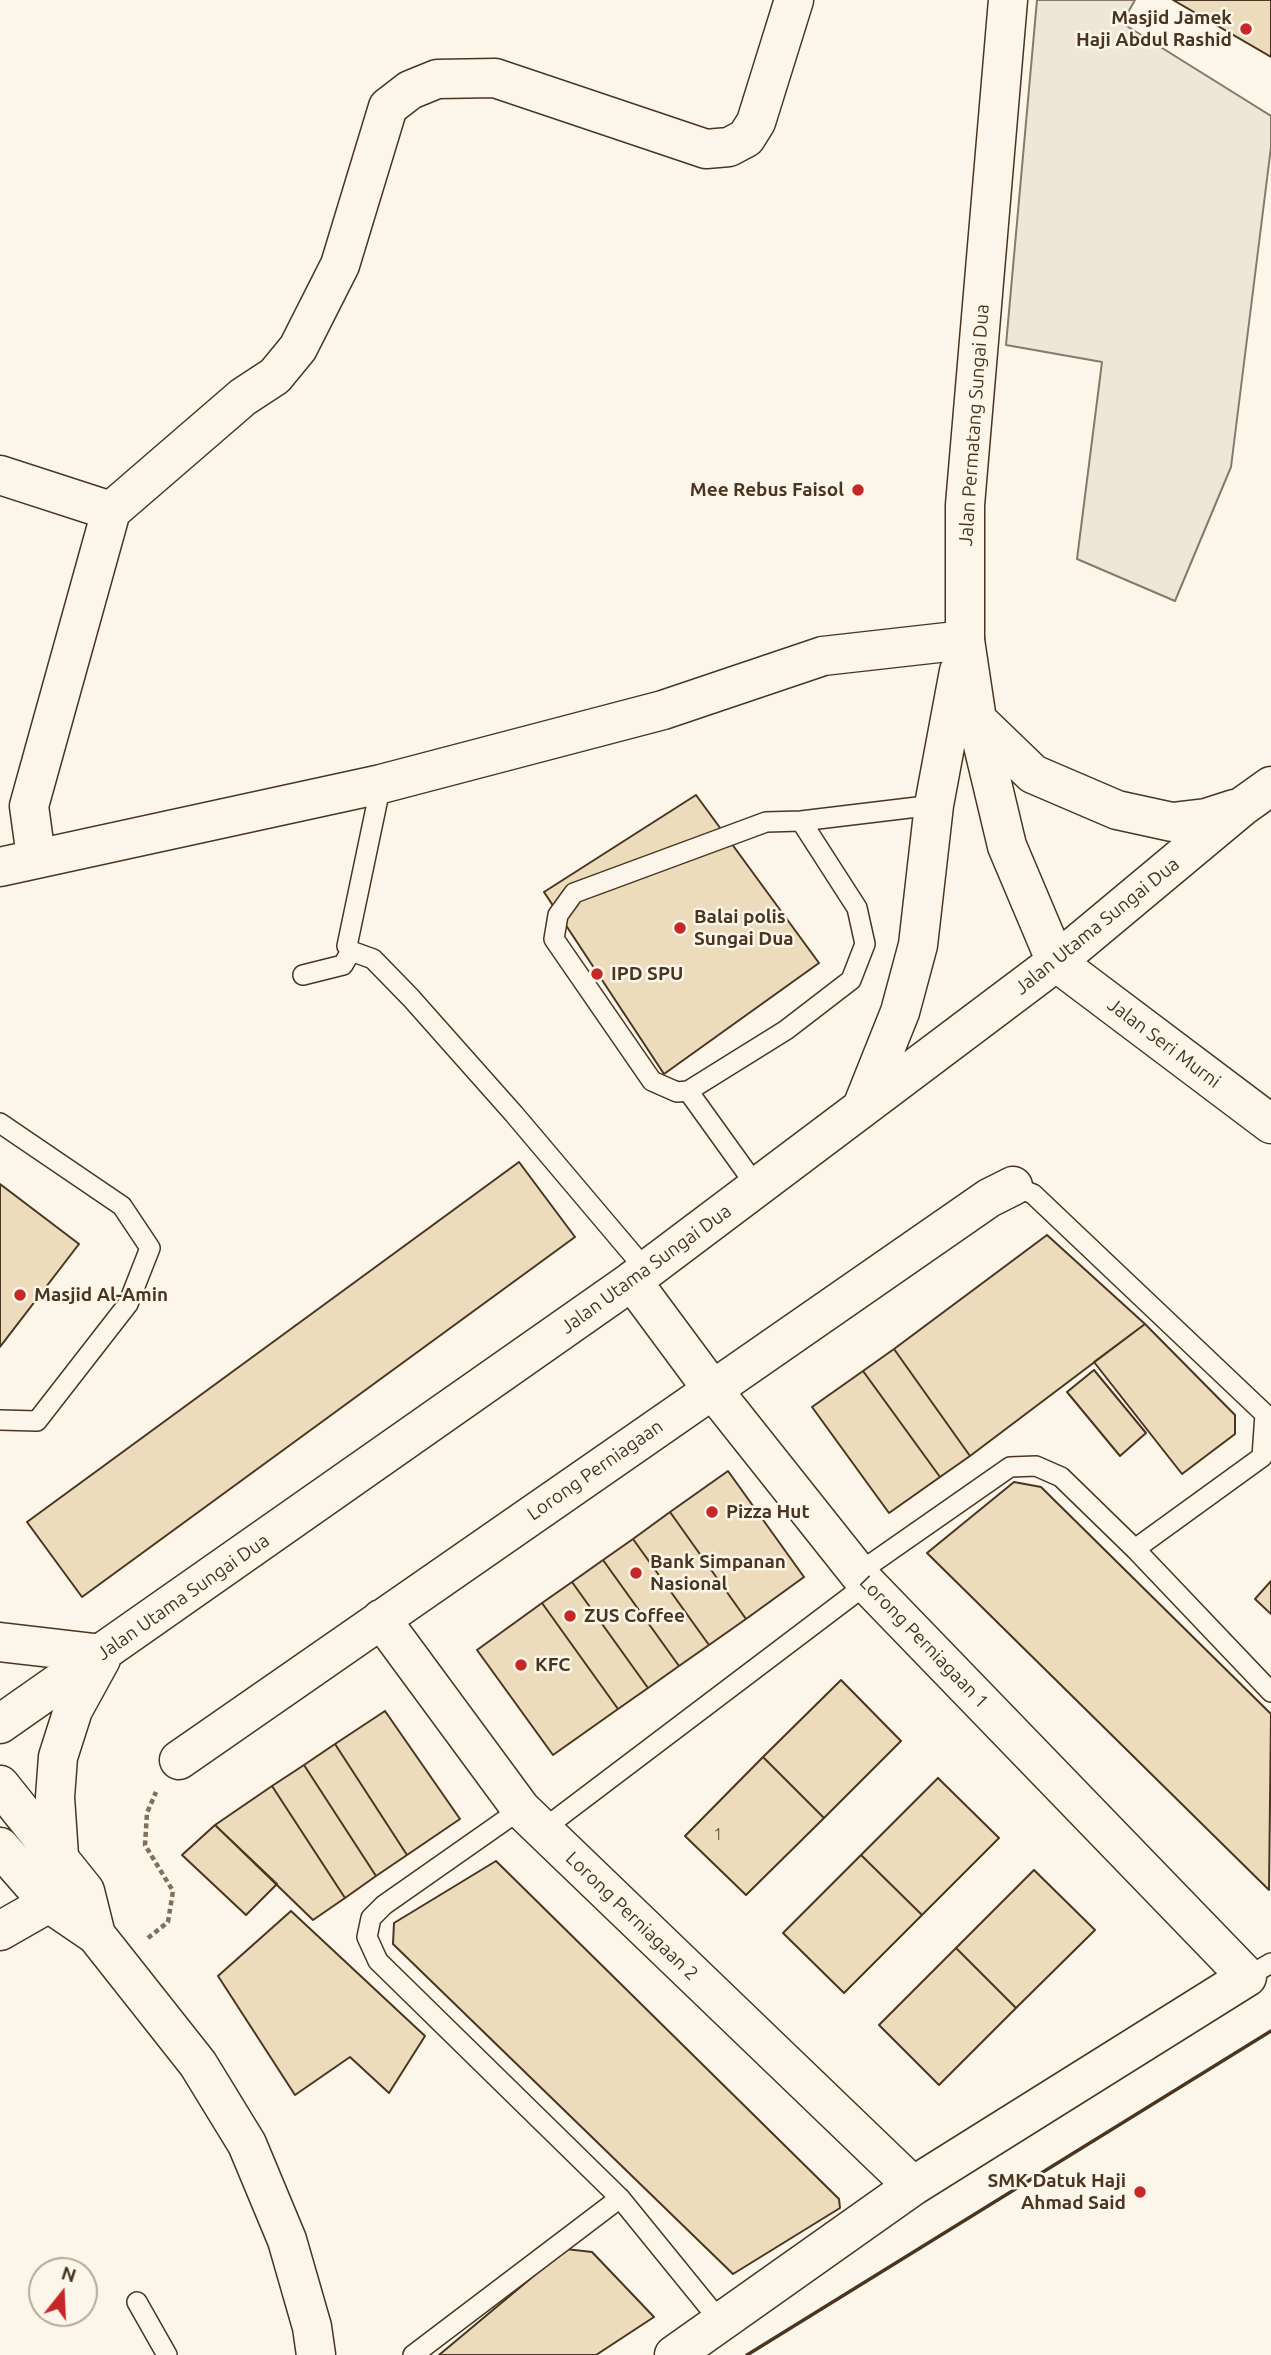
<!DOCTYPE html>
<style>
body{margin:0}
#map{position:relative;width:1271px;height:2355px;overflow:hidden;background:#fbf6e9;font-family:Ubuntu,sans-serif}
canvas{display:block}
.north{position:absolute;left:28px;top:2257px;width:70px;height:70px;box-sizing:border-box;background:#fbf6e9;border:2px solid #b4a999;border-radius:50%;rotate:18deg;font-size:19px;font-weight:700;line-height:28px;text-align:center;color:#4a3520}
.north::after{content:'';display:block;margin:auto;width:24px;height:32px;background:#c62828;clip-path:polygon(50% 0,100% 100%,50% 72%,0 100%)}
</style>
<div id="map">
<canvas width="1271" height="2355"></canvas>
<div class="north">N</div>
</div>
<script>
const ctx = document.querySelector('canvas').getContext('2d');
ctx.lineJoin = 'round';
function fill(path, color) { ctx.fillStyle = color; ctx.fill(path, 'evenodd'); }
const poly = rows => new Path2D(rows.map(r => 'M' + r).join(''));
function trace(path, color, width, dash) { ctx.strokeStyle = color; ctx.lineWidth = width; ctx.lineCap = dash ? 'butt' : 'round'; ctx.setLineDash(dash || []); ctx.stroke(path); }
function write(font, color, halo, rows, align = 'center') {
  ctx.font = font + ' Ubuntu,sans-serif'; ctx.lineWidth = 5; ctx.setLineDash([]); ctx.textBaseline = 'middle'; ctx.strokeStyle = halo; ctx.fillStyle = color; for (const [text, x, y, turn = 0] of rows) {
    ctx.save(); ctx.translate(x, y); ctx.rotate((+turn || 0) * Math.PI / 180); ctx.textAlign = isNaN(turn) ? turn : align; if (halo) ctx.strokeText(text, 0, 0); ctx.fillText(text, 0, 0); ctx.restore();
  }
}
const green = poly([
 [1037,0,1135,0,1122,23,1271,116,1271,147,1231,467,1175,601,1077,559,1102,362,1006,345,1037,0]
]);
fill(green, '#ede6d9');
trace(green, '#887966', 2);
const building = poly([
 [1173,0,1271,0,1271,57,1173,0],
 [696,795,819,963,664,1074,544,892,696,795],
 [519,1162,575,1237,82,1597,27,1522,519,1162],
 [0,1184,79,1244,0,1347,0,1184],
 [1047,1235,1145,1324,970,1456,894,1349,1047,1235],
 [1145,1324,1235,1415,1235,1434,1182,1474,1094,1362,1145,1324],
 [894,1349,970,1456,940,1477,863,1371,894,1349],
 [1094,1370,1146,1433,1120,1456,1067,1392,1094,1370],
 [863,1371,940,1477,889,1513,812,1407,863,1371],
 [728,1471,804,1577,746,1619,670,1512,728,1471],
 [1014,1482,1041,1487,1271,1714,1269,1890,927,1553,1014,1482],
 [670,1512,746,1619,709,1645,633,1539,670,1512],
 [633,1539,709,1645,679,1666,603,1560,633,1539],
 [603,1560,679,1666,648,1688,572,1582,603,1560],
 [1271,1581,1271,1614,1255,1599,1271,1581],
 [572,1582,648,1688,618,1709,542,1603,572,1582],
 [542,1603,618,1709,553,1755,477,1650,542,1603],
 [841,1680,901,1741,824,1818,763,1757,841,1680],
 [385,1711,460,1819,407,1855,335,1744,385,1711],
 [335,1744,407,1855,376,1876,304,1765,335,1744],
 [763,1757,824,1818,746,1895,685,1836,763,1757],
 [304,1765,376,1876,345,1898,272,1786,304,1765],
 [938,1778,999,1838,922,1915,861,1855,938,1778],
 [272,1786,345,1898,313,1920,215,1825,272,1786],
 [215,1825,277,1884,246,1915,182,1855,215,1825],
 [861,1855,922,1915,844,1993,783,1933,861,1855],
 [496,1861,839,2199,840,2208,733,2274,393,1944,394,1923,496,1861],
 [1034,1870,1095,1930,1016,2008,956,1948,1034,1870],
 [291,1911,425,2036,389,2093,350,2057,295,2095,218,1976,291,1911],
 [956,1948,1016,2008,939,2085,879,2025,956,1948],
 [566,2249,592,2252,654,2317,596,2355,439,2355,566,2249]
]);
fill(building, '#ecdcbc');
trace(building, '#4a3520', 2);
const lane = poly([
 [381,784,347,946,351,951,373,959,411,998,514,1114,646,1270],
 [801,821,857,908,865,944,851,980,786,1030,688,1091,677,1092,652,1081,554,939,558,915,574,893,766,822,801,821,934,805],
 [303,975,343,965,351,951],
 [688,1091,757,1187],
 [0,1123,122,1206,150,1248,128,1304,37,1421,0,1420],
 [1013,1186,1033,1194,1265,1414,1262,1457,1135,1549],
 [858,1573,1010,1467,1036,1466,1061,1477,1135,1549,1271,1692],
 [521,1809,384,1905,371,1918,367,1937,378,1961,620,2198,720,2321],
 [542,1830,867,1584],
 [1247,1977,1271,1963],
 [137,2302,167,2355],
 [413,2355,620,2198]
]);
const street = poly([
 [0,475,111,511],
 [36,857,29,806,111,511,243,397,275,376,298,348,340,265,388,107,410,90,437,79,495,78,706,149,729,147,746,138,756,122,794,0],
 [0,867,381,784,663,710,823,656,965,640],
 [632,1281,712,1389,867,1584,1247,1977,913,2186,674,2355],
 [381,1619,521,1809,913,2186],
 [179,1760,989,1198,1013,1186],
 [0,1931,49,1903]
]);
const secondary = poly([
 [1008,0,965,505,965,640,977,720,1007,846,1056,962],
 [977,720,1033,774,1117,810,1172,822,1206,818,1234,809],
 [1056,962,1271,1124],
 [862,1107,900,1012,918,945,934,805,959,671],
 [0,1642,103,1654],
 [0,1724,632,1281,1056,962,1243,806,1271,786],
 [0,1785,85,1891,96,1935],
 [0,1847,49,1903,96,1935,198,2064,247,2144,287,2240,312,2327,316,2355],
 [59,1856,55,1797,58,1757,73,1710,101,1659]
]);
trace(lane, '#4a3520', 22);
trace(street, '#4a3520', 41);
trace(secondary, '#4a3520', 41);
trace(poly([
 [148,1938,168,1922,173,1891,145,1845,147,1813,156,1792]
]), '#7f6f5c', 4.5, [5, 3.5]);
trace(lane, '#fbf6e9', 19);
trace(street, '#fbf6e9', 38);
trace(secondary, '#fbf6e9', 38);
trace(poly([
 [747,2355,1271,2031]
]), '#4a3520', 3.5);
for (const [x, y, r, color] of [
 [1246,29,7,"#c62828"],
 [858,490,7,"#c62828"],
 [680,928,7,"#c62828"],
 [597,974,7,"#c62828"],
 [20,1295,7,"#c62828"],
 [712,1512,7,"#c62828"],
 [636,1573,7,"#c62828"],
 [570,1616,7,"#c62828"],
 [521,1665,7,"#c62828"],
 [1140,2192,7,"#c62828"]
]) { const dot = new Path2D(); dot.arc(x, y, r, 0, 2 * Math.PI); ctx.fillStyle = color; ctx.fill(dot); trace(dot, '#fbf6e9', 2.5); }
write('16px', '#725f47', null, [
 ["1",718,1835]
]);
write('bold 19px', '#4a3520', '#fbf6e9', [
 ["Masjid Jamek",1232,18,"right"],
 ["Haji Abdul Rashid",1232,40,"right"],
 ["Mee Rebus Faisol",844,490,"right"],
 ["Balai polis",694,917],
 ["Sungai Dua",694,939],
 ["IPD SPU",611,974],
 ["Masjid Al-Amin",34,1295],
 ["Pizza Hut",726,1512],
 ["Bank Simpanan",650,1562],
 ["Nasional",650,1584],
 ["ZUS Coffee",584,1616],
 ["KFC",535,1665],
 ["SMK Datuk Haji",1126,2181,"right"],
 ["Ahmad Said",1126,2203,"right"]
], 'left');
write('19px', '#4a3520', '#fbf6e9', [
 ["Jalan Permatang Sungai Dua",974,425,-86],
 ["Jalan Utama Sungai Dua",1097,926,-39],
 ["Jalan Seri Murni",1164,1043,37],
 ["Jalan Utama Sungai Dua",646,1269,-36],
 ["Lorong Perniagaan",595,1470,-35],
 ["Jalan Utama Sungai Dua",183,1597,-35],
 ["Lorong Perniagaan 1",924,1642,46],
 ["Lorong Perniagaan 2",632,1916,44]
]);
</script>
